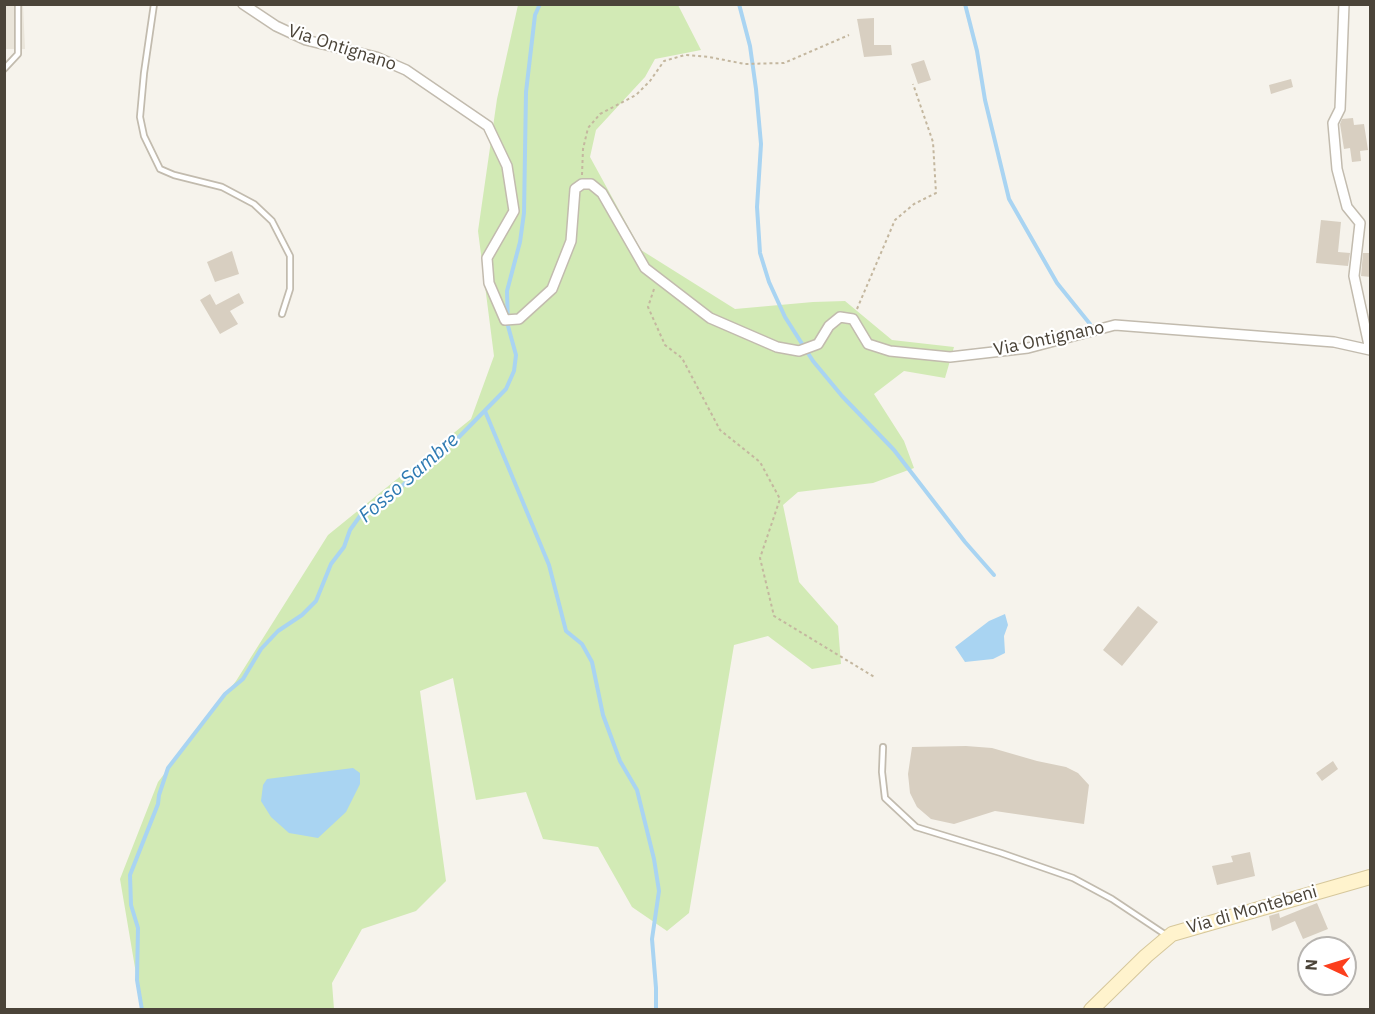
<!DOCTYPE html>
<style>
body{margin:0}
#map{position:relative;width:1375px;height:1014px;overflow:hidden;background:#f6f3ec;font-family:"IBM Plex Sans",sans-serif}
canvas{display:block}
.frame{position:absolute;inset:0;border:6px solid #4b4439;pointer-events:none}
.north{position:absolute;left:1297px;top:936px;width:60px;height:60px;box-sizing:border-box;background:#fff;border:2px solid #b7b4b0;border-radius:50%;rotate:274deg;font-size:16px;font-weight:700;line-height:24px;text-align:center;color:#4b4439}
.north::after{content:'';display:block;margin:auto;width:21px;height:27px;background:#fc3f1d;clip-path:polygon(50% 0,100% 100%,50% 72%,0 100%)}
</style>
<div id="map">
<canvas width="1375" height="1014"></canvas>
<div class="frame"></div>
<div class="north">N</div>
</div>
<script>
const ctx = document.querySelector('canvas').getContext('2d');
ctx.lineJoin = 'round';
function fill(path, color) { ctx.fillStyle = color; ctx.fill(path, 'evenodd'); }
const poly = rows => new Path2D(rows.map(r => 'M' + r).join(''));
function trace(path, color, width, dash) { ctx.strokeStyle = color; ctx.lineWidth = width; ctx.lineCap = dash ? 'butt' : 'round'; ctx.setLineDash(dash || []); ctx.stroke(path); }
function write(font, color, halo, rows, align = 'center') {
  ctx.font = font + ' "IBM Plex Sans",sans-serif'; ctx.lineWidth = 4.5; ctx.setLineDash([]); ctx.textBaseline = 'middle'; ctx.strokeStyle = halo; ctx.fillStyle = color; for (const [text, x, y, turn = 0] of rows) {
    ctx.save(); ctx.translate(x, y); ctx.rotate((+turn || 0) * Math.PI / 180); ctx.textAlign = isNaN(turn) ? turn : align; if (halo) ctx.strokeText(text, 0, 0); ctx.fillText(text, 0, 0); ctx.restore();
  }
}
fill(poly([
 [5,5,23,5,25,49,5,49]
]), '#eae5da');
fill(poly([
 [518,5,678,5,701,50,655,59,645,77,596,130,590,157,641,250,735,309,813,302,845,301,892,340,954,347,945,378,904,371,874,394,904,441,914,468,873,483,798,492,783,505,799,582,838,626,841,664,812,669,768,636,734,645,689,913,667,931,632,907,598,847,543,839,526,792,476,800,453,678,420,691,446,881,416,911,362,929,332,983,334,1009,142,1009,120,879,158,782,236,681,328,535,471,419,494,356,478,231,497,99]
]), '#d2eab5');
fill(poly([
 [1005,614,1008,625,1004,636,1005,653,993,659,965,662,955,647,989,621],
 [353,768,360,773,360,784,346,812,318,838,289,833,271,817,261,801,263,785,267,779]
]), '#a9d4f2');
trace(poly([
 [739,4,750,46,756,89,761,144,757,207,760,253,769,282,785,317,813,361,842,396,894,450,965,542,994,575],
 [965,4,977,51,985,100,1009,199,1057,283,1090,324],
 [485,411,549,565,566,631,582,644,592,662,603,715,620,761,637,790,654,859,659,891,652,939,656,988,656,1010],
 [142,1010,137,980,138,928,131,905,130,875,158,804,159,795,168,768,225,694,243,679,261,649,278,631,302,615,316,601,331,564,344,547,350,530,360,516,381,506,422,467,457,439,506,389,514,371,516,355,508,326,507,291,520,242,524,213,526,92,535,15,540,4]
]), '#a9d4f2', 4);
fill(poly([
 [874,18,874,45,891,45,892,55,864,57,857,19],
 [924,60,931,80,918,84,911,64],
 [1291,79,1293,87,1271,94,1269,85],
 [1353,118,1354,125,1364,124,1368,150,1360,151,1361,161,1352,162,1350,148,1344,149,1340,124,1342,119],
 [1321,220,1341,222,1338,252,1350,253,1348,266,1316,263],
 [232,251,239,274,215,282,207,262],
 [1363,253,1371,253,1371,277,1361,276],
 [239,293,244,303,230,311,238,324,220,334,200,300,210,294,216,305],
 [1138,606,1158,622,1122,666,1103,650],
 [966,746,992,748,1037,761,1066,767,1078,773,1089,785,1084,824,995,811,954,824,931,819,917,807,910,793,908,774,912,747],
 [1333,761,1338,769,1322,781,1316,773],
 [1250,852,1255,876,1217,885,1212,866,1233,862,1231,856],
 [1317,903,1328,929,1303,939,1295,921,1272,931,1269,916,1279,913,1280,918]
]), '#d8cfc1');
const lane = poly([
 [154,4,144,73,140,117,144,136,160,169,174,175,222,187,254,204,272,221,290,256,290,289,282,314],
 [4,69,18,54,18,4],
 [883,747,882,772,885,798,916,827,1001,853,1073,878,1112,899,1166,935]
]);
const street = poly([
 [243,4,276,26,306,40,376,57,406,70,488,126,507,166,514,211,487,258,489,283,505,320,519,319,552,289,571,241,575,189,582,184,591,184,602,193,645,268,710,318,777,347,799,351,818,344,829,326,840,317,853,319,868,344,890,351,950,357,1028,348,1115,325,1334,342,1370,350],
 [1344,4,1340,109,1333,123,1337,169,1347,207,1360,223,1354,276,1370,350]
]);
const secondary = poly([
 [1091,1010,1146,956,1172,934,1370,877]
]);
trace(lane, '#c2bbae', 8);
trace(street, '#c2bbae', 12);
trace(secondary, '#d6c79b', 16);
trace(poly([
 [582,175,583,149,588,128,600,114,636,95,650,81,664,61,685,55,709,57,745,64,784,63,849,35],
 [654,289,648,307,665,345,682,358,720,430,760,462,780,499,760,558,774,616,876,678],
 [857,309,895,220,914,204,936,193,933,142,913,84]
]), '#c4b79f', 2, [3, 3]);
trace(lane, '#fff', 4.5);
trace(street, '#fff', 9);
trace(secondary, '#fff3cd', 14);
write('18px', '#4b4439', '#fff', [
 ["Via Ontignano",342,48,18],
 ["Via Ontignano",1049,339,-12],
 ["Via di Montebeni",1252,910,-16]
]);
write('italic 20px', '#2e7ab2', '#fff', [
 ["Fosso Sambre",409,478,-41]
]);
</script>
